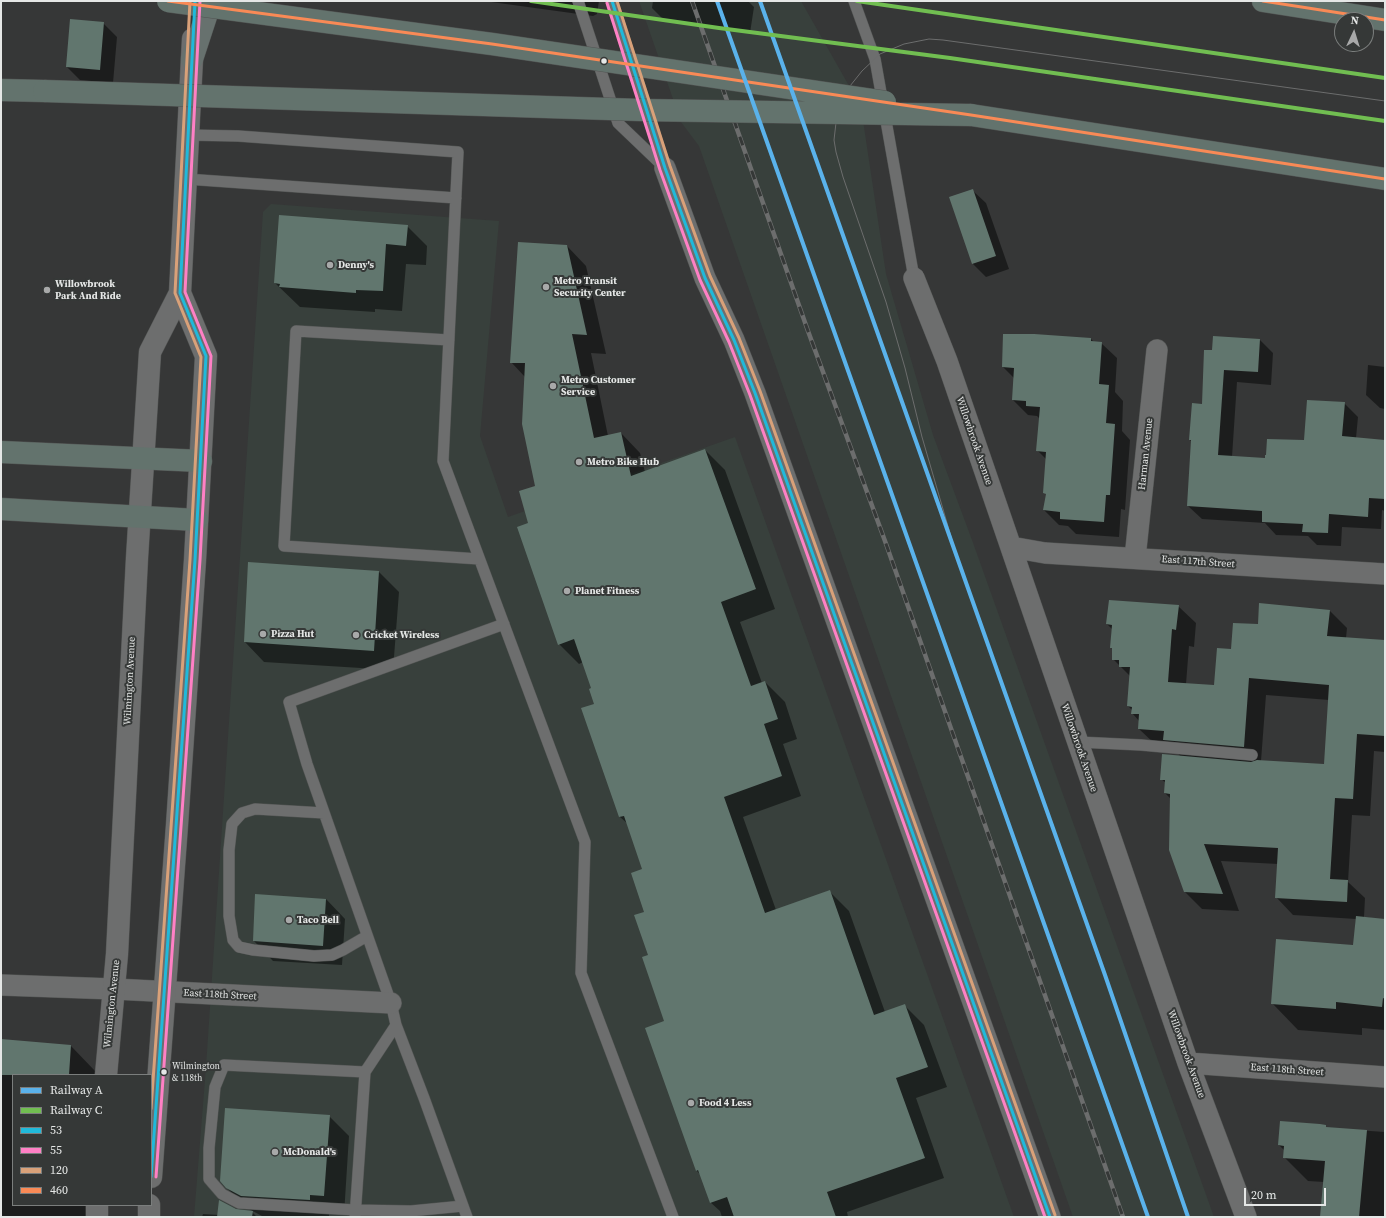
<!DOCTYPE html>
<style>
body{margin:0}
#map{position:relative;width:1386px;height:1218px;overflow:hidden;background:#363737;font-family:"Source Serif 4",serif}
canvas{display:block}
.frame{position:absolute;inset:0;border:2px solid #e5e7e6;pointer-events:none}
.legend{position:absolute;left:12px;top:1074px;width:140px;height:132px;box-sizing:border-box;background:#353837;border:1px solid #7b7e7d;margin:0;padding:5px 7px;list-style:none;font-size:12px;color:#e5e7e6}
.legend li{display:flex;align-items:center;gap:8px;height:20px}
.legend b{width:20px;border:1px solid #7b7e7d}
.north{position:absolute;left:1334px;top:12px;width:40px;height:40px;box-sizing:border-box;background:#353837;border:1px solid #7b7e7d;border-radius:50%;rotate:4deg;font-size:11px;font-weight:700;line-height:16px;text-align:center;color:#e5e7e6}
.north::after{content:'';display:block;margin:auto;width:14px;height:18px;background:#a8a9a9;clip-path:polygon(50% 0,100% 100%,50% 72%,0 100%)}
.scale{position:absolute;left:1244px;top:1188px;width:82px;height:18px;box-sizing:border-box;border:2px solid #e5e7e6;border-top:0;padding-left:5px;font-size:12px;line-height:14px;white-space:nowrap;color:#e5e7e6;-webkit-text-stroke:3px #353837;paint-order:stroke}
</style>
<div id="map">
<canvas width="1386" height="1218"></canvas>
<div class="frame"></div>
<ul class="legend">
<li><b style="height:5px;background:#5ab2eb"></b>Railway A</li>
<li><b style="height:5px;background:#71be51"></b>Railway C</li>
<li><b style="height:5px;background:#20b9da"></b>53</li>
<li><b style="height:5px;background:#ff80c5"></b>55</li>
<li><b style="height:5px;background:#d9a179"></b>120</li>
<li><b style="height:5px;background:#f98a56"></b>460</li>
</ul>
<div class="north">N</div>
<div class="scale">20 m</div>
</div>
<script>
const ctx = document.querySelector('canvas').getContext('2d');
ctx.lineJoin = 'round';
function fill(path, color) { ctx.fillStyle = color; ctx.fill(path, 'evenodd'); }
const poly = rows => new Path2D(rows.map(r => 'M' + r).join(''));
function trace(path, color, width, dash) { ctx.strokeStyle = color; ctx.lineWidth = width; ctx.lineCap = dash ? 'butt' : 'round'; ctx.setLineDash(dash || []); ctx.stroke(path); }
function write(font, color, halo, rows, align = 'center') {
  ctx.font = font + ' "Source Serif 4",serif'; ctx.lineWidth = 4; ctx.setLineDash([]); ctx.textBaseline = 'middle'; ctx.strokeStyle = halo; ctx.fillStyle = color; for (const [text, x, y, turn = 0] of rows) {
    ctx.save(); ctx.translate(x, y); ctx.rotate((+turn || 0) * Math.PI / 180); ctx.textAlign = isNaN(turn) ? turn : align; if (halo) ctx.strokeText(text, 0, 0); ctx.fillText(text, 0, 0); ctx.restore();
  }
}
fill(poly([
 [639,1,801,1,861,107,886,274,933,435,972,540,1214,1217,1073,1217,699,146,681,122],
 [271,204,499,221,480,436,508,517,735,437,1014,1217,194,1217,206,1067,263,212]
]), '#38403c');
fill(poly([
 [484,1,599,1,597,14,593,16],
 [653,1,748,1,754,7,750,33,665,21,652,8],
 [103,23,117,37,113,83,80,80,67,67],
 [972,190,986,203,1009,269,986,277,973,264,950,198],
 [407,226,427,246,426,265,406,264,402,311,375,309,375,312,300,307,275,283],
 [567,246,586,266,606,354,591,353,608,436,621,433,640,453,645,472,705,450,725,470,775,609,740,622,762,683,765,682,785,702,797,739,783,744,801,796,743,817,776,910,829,891,849,911,885,1012,904,1005,924,1025,947,1087,916,1098,944,1178,847,1212,848,1217,722,1217,720,1211,710,1202,701,1175,696,1170,666,1022,649,956,644,869,628,824,620,817,593,688,583,662,579,664,559,644,530,523,536,487,525,377,511,362],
 [1091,339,1094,342,1101,343,1117,358,1115,392,1123,401,1122,431,1130,440,1125,510,1121,509,1119,537,1076,534,1068,526,1059,525,1044,510,1047,495,1045,493,1047,460,1037,450,1040,419,1037,416,1028,415,1013,400,1015,379,1003,367],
 [1260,340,1273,353,1271,385,1237,382,1232,457,1266,459,1305,441,1344,403,1358,417,1356,438,1384,441,1385,432,1385,511,1382,510,1381,529,1342,527,1341,546,1317,545,1308,536,1276,535,1265,523,1202,519,1188,506,1192,442,1190,440,1203,405,1213,351],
 [1368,365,1385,367,1385,409,1380,408,1366,395],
 [379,572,399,592,393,670,264,662,245,642],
 [1178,606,1196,623,1194,647,1189,646,1186,684,1215,686,1232,650,1259,626,1329,610,1347,628,1346,638,1385,641,1385,752,1374,751,1370,816,1352,815,1348,882,1365,898,1364,917,1385,920,1385,1030,1362,1028,1362,1035,1298,1030,1272,1003,1354,946,1356,919,1293,915,1276,897,1278,864,1221,861,1239,911,1202,909,1184,891,1171,799,1165,793,1166,783,1161,779,1181,757,1172,747,1157,746,1139,729,1140,722,1132,713,1132,710,1128,706,1131,677,1113,659,1113,650,1111,647,1112,629,1107,624],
 [1266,695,1329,700,1325,765,1261,761],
 [326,899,345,919,342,965,273,961,254,941],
 [1,1040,71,1046,96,1072,96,1075,13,1075,13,1205,88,1205,87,1217,1,1217],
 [329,1116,349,1136,344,1215,329,1214,329,1217,262,1216,247,1208,227,1188],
 [1325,1126,1327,1128,1385,1132,1385,1217,1321,1217,1324,1182,1308,1181,1284,1157,1284,1150,1279,1145],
 [236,1210,252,1212,257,1217,202,1217,203,1214,219,1215]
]), '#0007');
fill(poly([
 [70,19,104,22,100,70,66,67],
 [973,189,996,256,972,264,949,197],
 [279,215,408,225,406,246,386,244,383,291,356,290,356,293,279,287,280,284,274,283],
 [518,242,567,245,587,335,572,334,594,438,621,432,631,476,705,449,756,589,721,602,751,686,765,681,778,719,764,724,782,776,724,797,765,913,830,890,874,1015,905,1004,928,1067,896,1078,925,1158,827,1192,836,1217,734,1217,727,1197,710,1203,698,1170,696,1171,645,1028,664,1021,642,957,648,955,634,915,644,912,631,873,642,869,624,816,619,817,581,708,594,704,589,689,591,688,574,639,558,645,517,527,528,523,519,491,535,486,522,424,525,363,510,363],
 [1003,334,1034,334,1091,338,1091,341,1102,342,1099,384,1109,385,1106,423,1115,424,1110,495,1106,495,1104,522,1060,519,1060,512,1043,510,1046,494,1043,493,1046,452,1036,451,1040,407,1026,406,1026,401,1012,400,1014,368,1002,367],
 [1213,336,1260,339,1258,372,1224,370,1218,455,1265,458,1265,455,1266,455,1267,439,1304,440,1307,400,1345,402,1342,436,1385,440,1385,499,1369,498,1368,517,1329,514,1328,533,1302,532,1303,524,1262,522,1262,511,1187,506,1191,440,1189,440,1192,403,1202,404,1204,350,1212,350],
 [248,562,379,571,374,651,244,642],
 [1109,600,1179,605,1176,630,1172,629,1168,682,1214,685,1217,648,1231,649,1233,623,1258,624,1259,603,1330,610,1327,636,1385,640,1385,736,1357,734,1353,799,1335,798,1330,879,1348,880,1347,902,1275,898,1278,848,1204,844,1223,894,1184,892,1169,850,1170,794,1164,793,1165,780,1160,780,1162,754,1251,762,1257,760,1324,764,1329,685,1249,678,1244,747,1163,740,1164,731,1138,729,1139,714,1131,714,1132,707,1127,706,1130,667,1119,667,1119,660,1112,660,1112,648,1110,648,1112,625,1106,624],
 [255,894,326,899,323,946,253,941],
 [1356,916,1385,919,1385,999,1383,998,1382,1007,1336,1002,1336,1009,1271,1004,1276,939,1353,945],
 [1,1039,71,1045,69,1075,1,1075],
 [225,1108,330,1115,324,1196,310,1195,310,1200,241,1196,226,1188,220,1181],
 [1280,1121,1320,1124,1326,1125,1326,1127,1367,1130,1359,1217,1320,1217,1325,1161,1283,1158,1284,1146,1278,1145],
 [219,1200,236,1209,253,1211,252,1217,217,1217]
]), '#61766e');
const service = poly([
 [578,1,618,123,665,168],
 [612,1,665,166],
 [854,1,875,59,914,278],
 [188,135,238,136,458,152,443,461,585,842,581,973,673,1217],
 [186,179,456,198],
 [449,340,296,331,284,546,479,559],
 [1078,742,1141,745,1252,755],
 [324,813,255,809,242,813,232,824,229,850,229,916,233,940,239,947,253,950,314,956,332,955,343,950,367,936],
 [365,1072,224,1065,215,1087,209,1148,209,1179,222,1194,239,1203,355,1210,411,1211,463,1206],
 [355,1217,365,1072,396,1025],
 [467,1217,424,1098,396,1025,391,1003,307,764,289,702,504,624]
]);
const minor = poly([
 [665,168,705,278,734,340,755,393,1050,1217],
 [914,278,947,361,1188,1063,1246,1217],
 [1011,547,1045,553,1385,574],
 [1135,558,1157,350],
 [1,985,114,989,391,1003],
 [1188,1063,1385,1077]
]);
const secondary = poly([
 [106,1075,117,954,137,558,150,352,180,293,193,39],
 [151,1177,177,825,195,560,206,356,180,293],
 [97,1217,97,1205],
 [149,1217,149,1205]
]);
const primary = poly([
 [192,59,211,1]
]);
const motorway = poly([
 [1263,1,1385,20],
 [1,90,44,91],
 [971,115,1385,179],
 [1,452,201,461],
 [1,509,197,520]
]);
trace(service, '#525453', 12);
trace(minor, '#525453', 22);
trace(secondary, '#525453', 23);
trace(primary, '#525453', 23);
trace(motorway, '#525453', 23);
trace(service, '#6d6e6e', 11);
trace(minor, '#6d6e6e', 21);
trace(secondary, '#6d6e6e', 22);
trace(primary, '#67716e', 22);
trace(motorway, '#63736d', 22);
trace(poly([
 [954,547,922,437,905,368,886,302,843,177,836,152,834,140,837,114,846,91,862,71,880,54,904,44,929,39,943,40,1385,101]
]), '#6c6d6d', 1);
const rail = poly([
 [692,1,808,331,885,541,1123,1217]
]);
trace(rail, '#6c6d6d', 4.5);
trace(rail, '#353837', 3, [9]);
const motorwayBridge = poly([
 [168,1,492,44,885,102],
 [44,91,640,110,971,115]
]);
trace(motorwayBridge, '#525453', 23, []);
trace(motorwayBridge, '#63736d', 22);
trace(poly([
 [612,1,665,168,705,278,734,340,755,393,1050,1217],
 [151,1177,195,560,206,356,180,293,195,1]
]), '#20b9da', 3);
trace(poly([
 [607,3,660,170,700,280,729,342,750,395,1045,1217],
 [156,1177,200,560,211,356,185,292,200,1]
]), '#ff80c5', 3);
trace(poly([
 [617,1,670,166,710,276,739,338,760,391,1055,1215],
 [151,1109,190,560,201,357,175,293,190,1]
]), '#d9a179', 3);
trace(poly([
 [168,1,492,44,971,115,1385,179],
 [1263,1,1385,20]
]), '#f98a56', 3);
trace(poly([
 [717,1,1148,1217],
 [760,1,1105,975,1188,1217]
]), '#5ab2eb', 4);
trace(poly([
 [531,1,719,28,950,58,1385,121],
 [857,1,1385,78]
]), '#71be51', 4);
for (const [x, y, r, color] of [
 [604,61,3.5,"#e5e7e6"],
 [330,265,4,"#a8a9a9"],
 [546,287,4,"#a8a9a9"],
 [47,290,4,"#a8a9a9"],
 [553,386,4,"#a8a9a9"],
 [579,462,4,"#a8a9a9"],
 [567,591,4,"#a8a9a9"],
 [263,634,4,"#a8a9a9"],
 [356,635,4,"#a8a9a9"],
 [289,920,4,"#a8a9a9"],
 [164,1072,3.5,"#e5e7e6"],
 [691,1103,4,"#a8a9a9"],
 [275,1152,4,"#a8a9a9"]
]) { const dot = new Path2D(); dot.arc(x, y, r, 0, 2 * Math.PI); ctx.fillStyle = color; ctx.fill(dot); trace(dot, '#353837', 1.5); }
write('9px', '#e5e7e6', '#353837', [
 ["Wilmington",172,1067],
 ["& 118th",172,1079]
], 'left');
write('bold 10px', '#e5e7e6', '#353837', [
 ["Denny's",338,265],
 ["Metro Transit",554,281],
 ["Security Center",554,293],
 ["Willowbrook",55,284],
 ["Park And Ride",55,296],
 ["Metro Customer",561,380],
 ["Service",561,392],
 ["Metro Bike Hub",587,462],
 ["Planet Fitness",575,591],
 ["Pizza Hut",271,634],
 ["Cricket Wireless",364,635],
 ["Taco Bell",297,920],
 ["Food 4 Less",699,1103],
 ["McDonald's",283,1152]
], 'left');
write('10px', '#e5e7e6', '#353837', [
 ["Willowbrook Avenue",974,441,71],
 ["Harman Avenue",1146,454,-84],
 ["East 117th Street",1198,562,4],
 ["Wilmington Avenue",130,681,-87],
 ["Willowbrook Avenue",1079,748,71],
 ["East 118th Street",220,995,3],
 ["Wilmington Avenue",112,1004,-84],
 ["Willowbrook Avenue",1186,1054,70],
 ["East 118th Street",1287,1070,4]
]);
</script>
